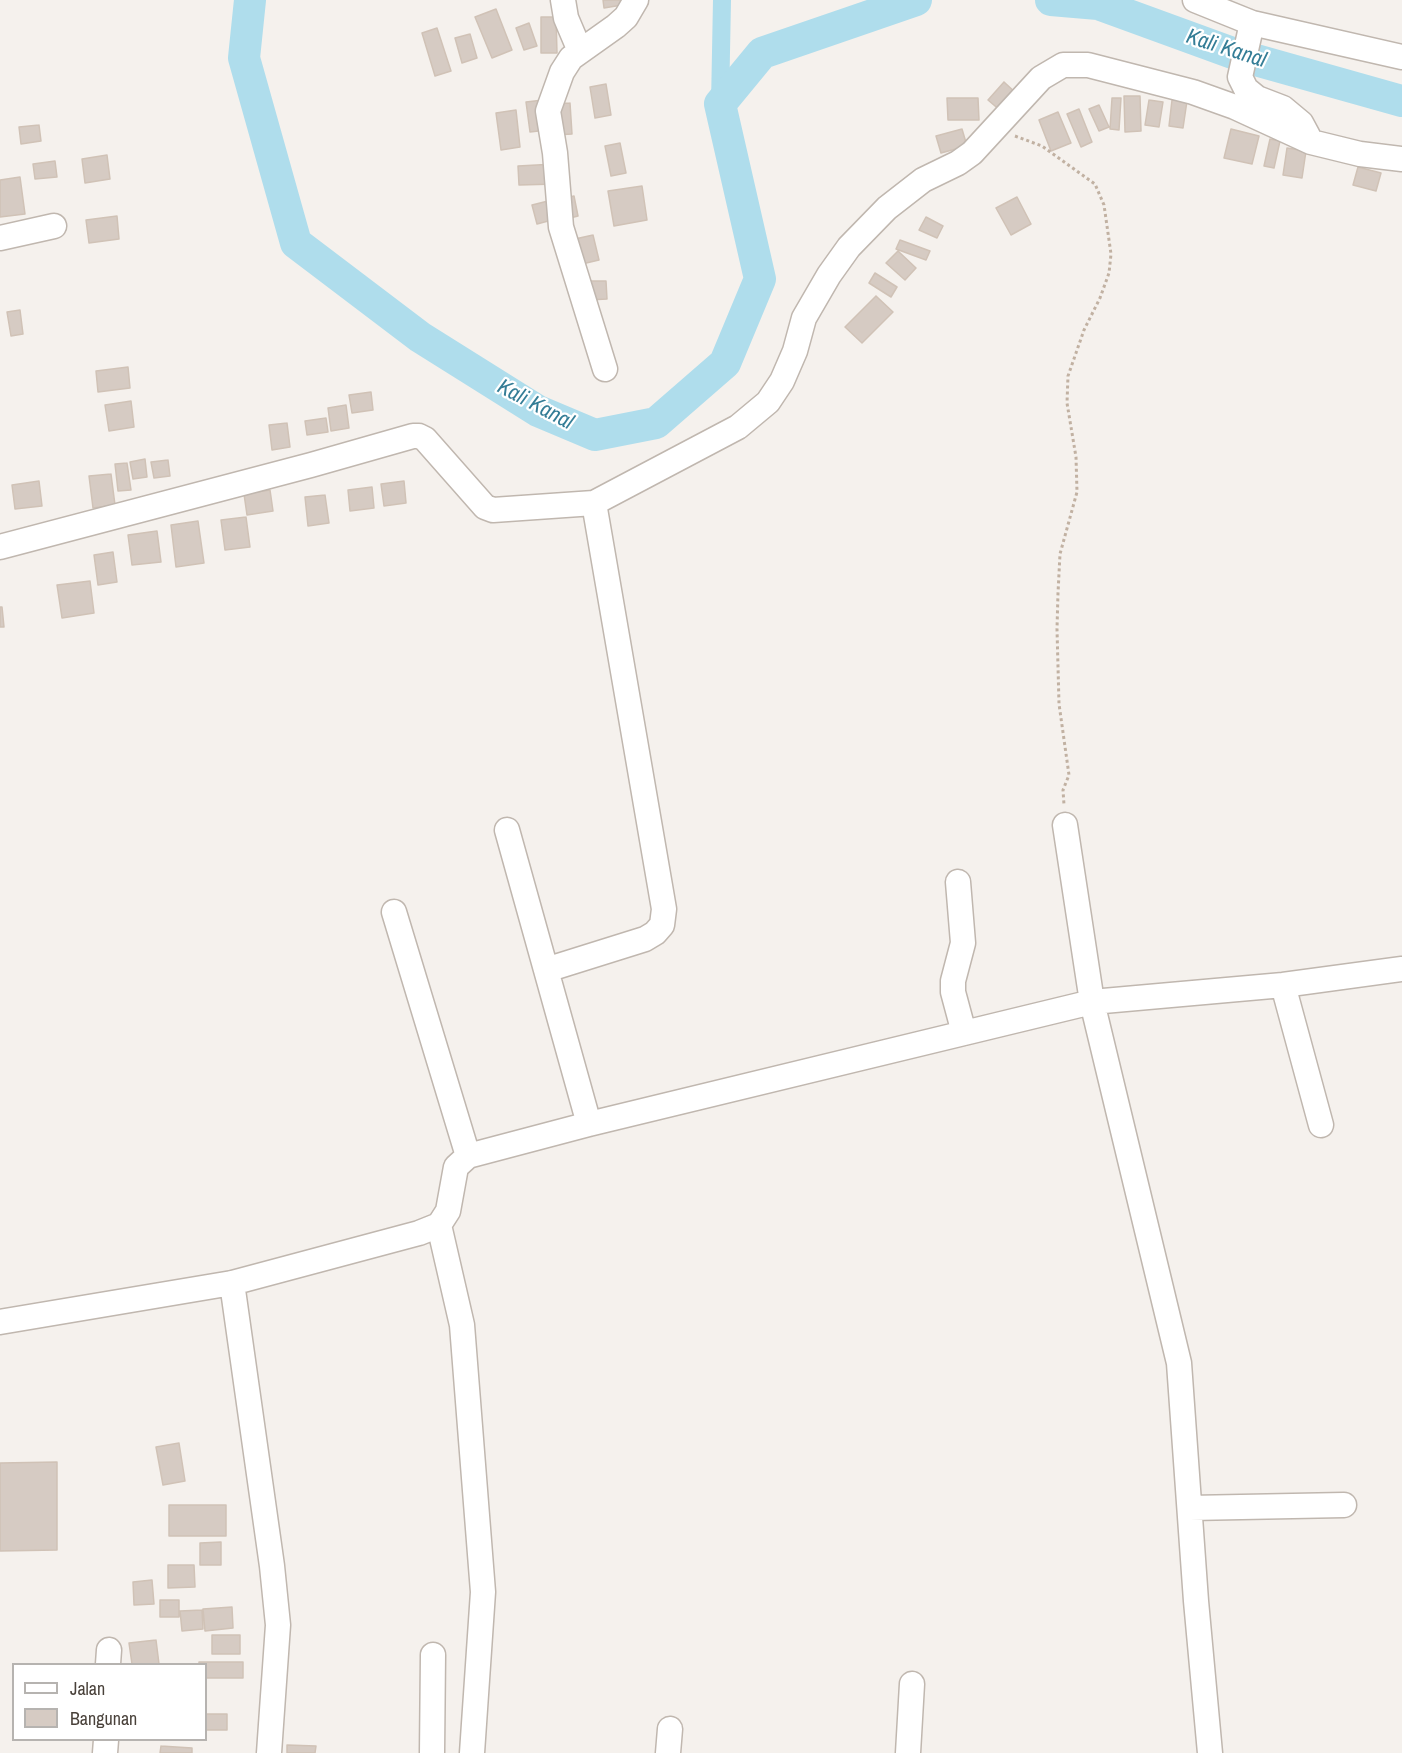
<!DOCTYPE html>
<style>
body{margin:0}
#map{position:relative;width:1402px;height:1753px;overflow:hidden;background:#f5f1ed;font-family:"Archivo Narrow",sans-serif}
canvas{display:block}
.legend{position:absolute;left:12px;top:1663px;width:195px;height:78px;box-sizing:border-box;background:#fff;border:2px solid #b6b3b0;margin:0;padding:8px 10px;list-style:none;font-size:18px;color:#49413a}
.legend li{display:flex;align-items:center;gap:12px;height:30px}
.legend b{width:30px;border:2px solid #b6b3b0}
</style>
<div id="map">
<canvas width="1402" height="1753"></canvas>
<ul class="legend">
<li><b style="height:8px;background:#fff"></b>Jalan</li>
<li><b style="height:16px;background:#d6cbc3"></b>Bangunan</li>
</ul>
</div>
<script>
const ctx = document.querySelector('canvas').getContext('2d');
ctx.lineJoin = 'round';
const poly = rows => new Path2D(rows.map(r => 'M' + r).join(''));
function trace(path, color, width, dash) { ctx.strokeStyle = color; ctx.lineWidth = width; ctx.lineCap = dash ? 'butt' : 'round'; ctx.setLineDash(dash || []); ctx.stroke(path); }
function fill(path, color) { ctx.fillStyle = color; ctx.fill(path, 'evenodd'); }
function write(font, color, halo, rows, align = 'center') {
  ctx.font = font + ' "Archivo Narrow",sans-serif'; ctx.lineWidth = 4.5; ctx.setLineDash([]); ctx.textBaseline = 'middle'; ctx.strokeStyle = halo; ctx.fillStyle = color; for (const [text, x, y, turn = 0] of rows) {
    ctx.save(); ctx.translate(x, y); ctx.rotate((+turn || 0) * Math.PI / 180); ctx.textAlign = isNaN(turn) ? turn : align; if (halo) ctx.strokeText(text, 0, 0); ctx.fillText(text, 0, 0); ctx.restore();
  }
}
trace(poly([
 [720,104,722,0]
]), '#afddec', 18);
trace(poly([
 [250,0,244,58,296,243,420,337,538,411,595,435,656,423,725,363,760,279,720,104,762,53,916,0],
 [1051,0,1098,4,1238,55,1402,101]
]), '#afddec', 32);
const building = poly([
 [603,0,621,0,622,5,604,8,603,0],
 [496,9,512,50,492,58,475,17,496,9],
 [541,17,556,17,557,53,541,53,541,17],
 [529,23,537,46,524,50,516,28,529,23],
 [437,28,451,71,435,76,422,33,437,28],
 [470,34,477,58,462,63,455,38,470,34],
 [1004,82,1017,94,1002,112,988,100,1004,82],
 [606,84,611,115,595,118,590,87,606,84],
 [1124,96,1140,96,1141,131,1125,132,1124,96],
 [947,98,978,98,979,120,948,120,947,98],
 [1112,98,1121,98,1119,130,1110,129,1112,98],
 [543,100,547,130,530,132,526,102,543,100],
 [1149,100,1163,102,1159,127,1145,125,1149,100],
 [1172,100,1187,101,1183,128,1169,126,1172,100],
 [570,103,572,134,555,135,552,104,570,103],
 [1099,105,1109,127,1099,131,1089,109,1099,105],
 [1079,109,1092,142,1081,147,1067,114,1079,109],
 [516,110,520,147,501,150,496,113,516,110],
 [1058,112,1071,143,1051,151,1039,120,1058,112],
 [39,125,41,141,21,144,19,127,39,125],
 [962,129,967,146,941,153,936,136,962,129],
 [1231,129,1259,136,1252,164,1224,158,1231,129],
 [1270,139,1280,141,1274,168,1264,166,1270,139],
 [620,143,626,173,611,176,605,146,620,143],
 [1287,148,1306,151,1302,178,1283,175,1287,148],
 [107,155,110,179,85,183,82,159,107,155],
 [55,161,57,177,35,179,33,164,55,161],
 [555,164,556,184,519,185,518,166,555,164],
 [1358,167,1381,173,1376,191,1353,185,1358,167],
 [20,177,25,214,0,217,0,180,20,177],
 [642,186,647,220,614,226,608,191,642,186],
 [574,196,578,216,566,219,561,199,574,196],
 [1017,197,1031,224,1011,235,996,208,1017,197],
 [548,201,552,220,537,224,532,205,548,201],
 [117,216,119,239,89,243,86,220,117,216],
 [926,217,943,226,937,238,919,230,926,217],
 [593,235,599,260,582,264,575,239,593,235],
 [900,240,930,251,926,260,896,249,900,240],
 [898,251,916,268,905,280,886,263,898,251],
 [875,273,897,287,891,297,869,283,875,273],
 [588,281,606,281,607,299,589,300,588,281],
 [876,296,893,312,862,343,845,327,876,296],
 [20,310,23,334,11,336,7,312,20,310],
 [128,367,130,388,98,392,96,371,128,367],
 [371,392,373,410,352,413,349,395,371,392],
 [131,401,134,427,109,431,105,405,131,401],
 [346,405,349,428,331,431,328,408,346,405],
 [326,418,328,432,307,435,305,421,326,418],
 [287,423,290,447,272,450,269,425,287,423],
 [145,459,147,477,133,479,130,462,145,459],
 [168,460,170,476,154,478,151,462,168,460],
 [127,463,131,490,118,491,115,464,127,463],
 [111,474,115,505,93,508,89,476,111,474],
 [39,481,42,506,15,509,12,485,39,481],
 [404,481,406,503,384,506,381,484,404,481],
 [372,487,374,508,350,511,348,490,372,487],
 [270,490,273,511,247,515,244,494,270,490],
 [325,495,329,523,308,526,305,497,325,495],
 [246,517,250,547,225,550,221,520,246,517],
 [198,521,204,563,176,567,171,525,198,521],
 [157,531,161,562,132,565,128,535,157,531],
 [113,552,117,582,98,585,94,555,113,552],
 [90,581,94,613,62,618,57,585,90,581],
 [0,607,2,607,4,627,0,627,0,607],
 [179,1443,185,1481,163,1485,156,1447,179,1443],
 [57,1462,57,1550,0,1551,0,1463,57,1462],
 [169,1505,226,1505,226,1536,169,1536,169,1505],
 [221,1542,221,1565,200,1565,200,1543,221,1542],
 [168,1565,194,1565,195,1587,168,1588,168,1565],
 [152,1580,154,1604,134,1605,133,1582,152,1580],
 [160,1600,179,1600,179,1617,160,1617,160,1600],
 [232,1607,233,1628,205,1631,203,1609,232,1607],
 [202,1610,203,1629,182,1631,180,1611,202,1610],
 [212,1635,240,1635,240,1654,212,1654,212,1635],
 [156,1640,159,1664,132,1664,129,1643,156,1640],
 [199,1662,243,1662,243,1678,206,1678,206,1664,199,1664,199,1662],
 [206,1714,227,1714,227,1730,206,1730,206,1714],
 [287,1745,316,1746,315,1753,287,1753,287,1745],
 [161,1746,192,1748,192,1753,160,1753,161,1746]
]);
fill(building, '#d6cbc3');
trace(building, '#d0c2b6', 1.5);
const minor = poly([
 [563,0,566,18,580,51],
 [1195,0,1252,23,1240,77,1246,89,1257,98,1283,108,1301,123,1308,136],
 [1252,23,1402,57],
 [0,238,54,226],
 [605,369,561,227,555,153,548,111,562,72,571,58,616,26,626,17,636,0],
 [0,547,311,465,413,436,419,436,425,439,485,507,493,510,594,503],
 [1065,825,1092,1002,1179,1363,1196,1601,1210,1753],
 [507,830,589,1124],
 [958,882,963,943,953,981,953,992,964,1033],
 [394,912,468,1156],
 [546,970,645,939,655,933,662,925,664,909,594,503,738,427,768,402,782,381,795,351,804,318,829,275,849,247,887,208,923,180,958,163,972,153,1041,78,1063,65,1088,65,1193,92,1235,107,1311,142,1360,154,1402,159],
 [1283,985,1321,1125],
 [439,1225,462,1325,483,1592,472,1753],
 [232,1283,272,1566,278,1625,269,1753],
 [0,1322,232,1283,419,1233,439,1225,448,1211,456,1167,468,1156,589,1124,1092,1002,1283,985,1402,969],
 [1190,1508,1344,1505],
 [108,1664,109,1650],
 [105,1753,106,1740],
 [432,1753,433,1655],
 [668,1753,670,1729],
 [908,1753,912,1684]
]);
trace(minor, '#c0b7af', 27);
trace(poly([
 [1015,136,1042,146,1095,184,1104,205,1111,254,1109,273,1100,298,1084,330,1068,376,1067,403,1076,457,1077,492,1060,554,1058,593,1057,629,1059,704,1069,775,1063,790,1064,805]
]), '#c1b1a2', 3, [3, 3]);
trace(minor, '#fff', 24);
write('italic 22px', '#347d96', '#fff', [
 ["Kali Kanal",1226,49,18],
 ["Kali Kanal",535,405,28]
]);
</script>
